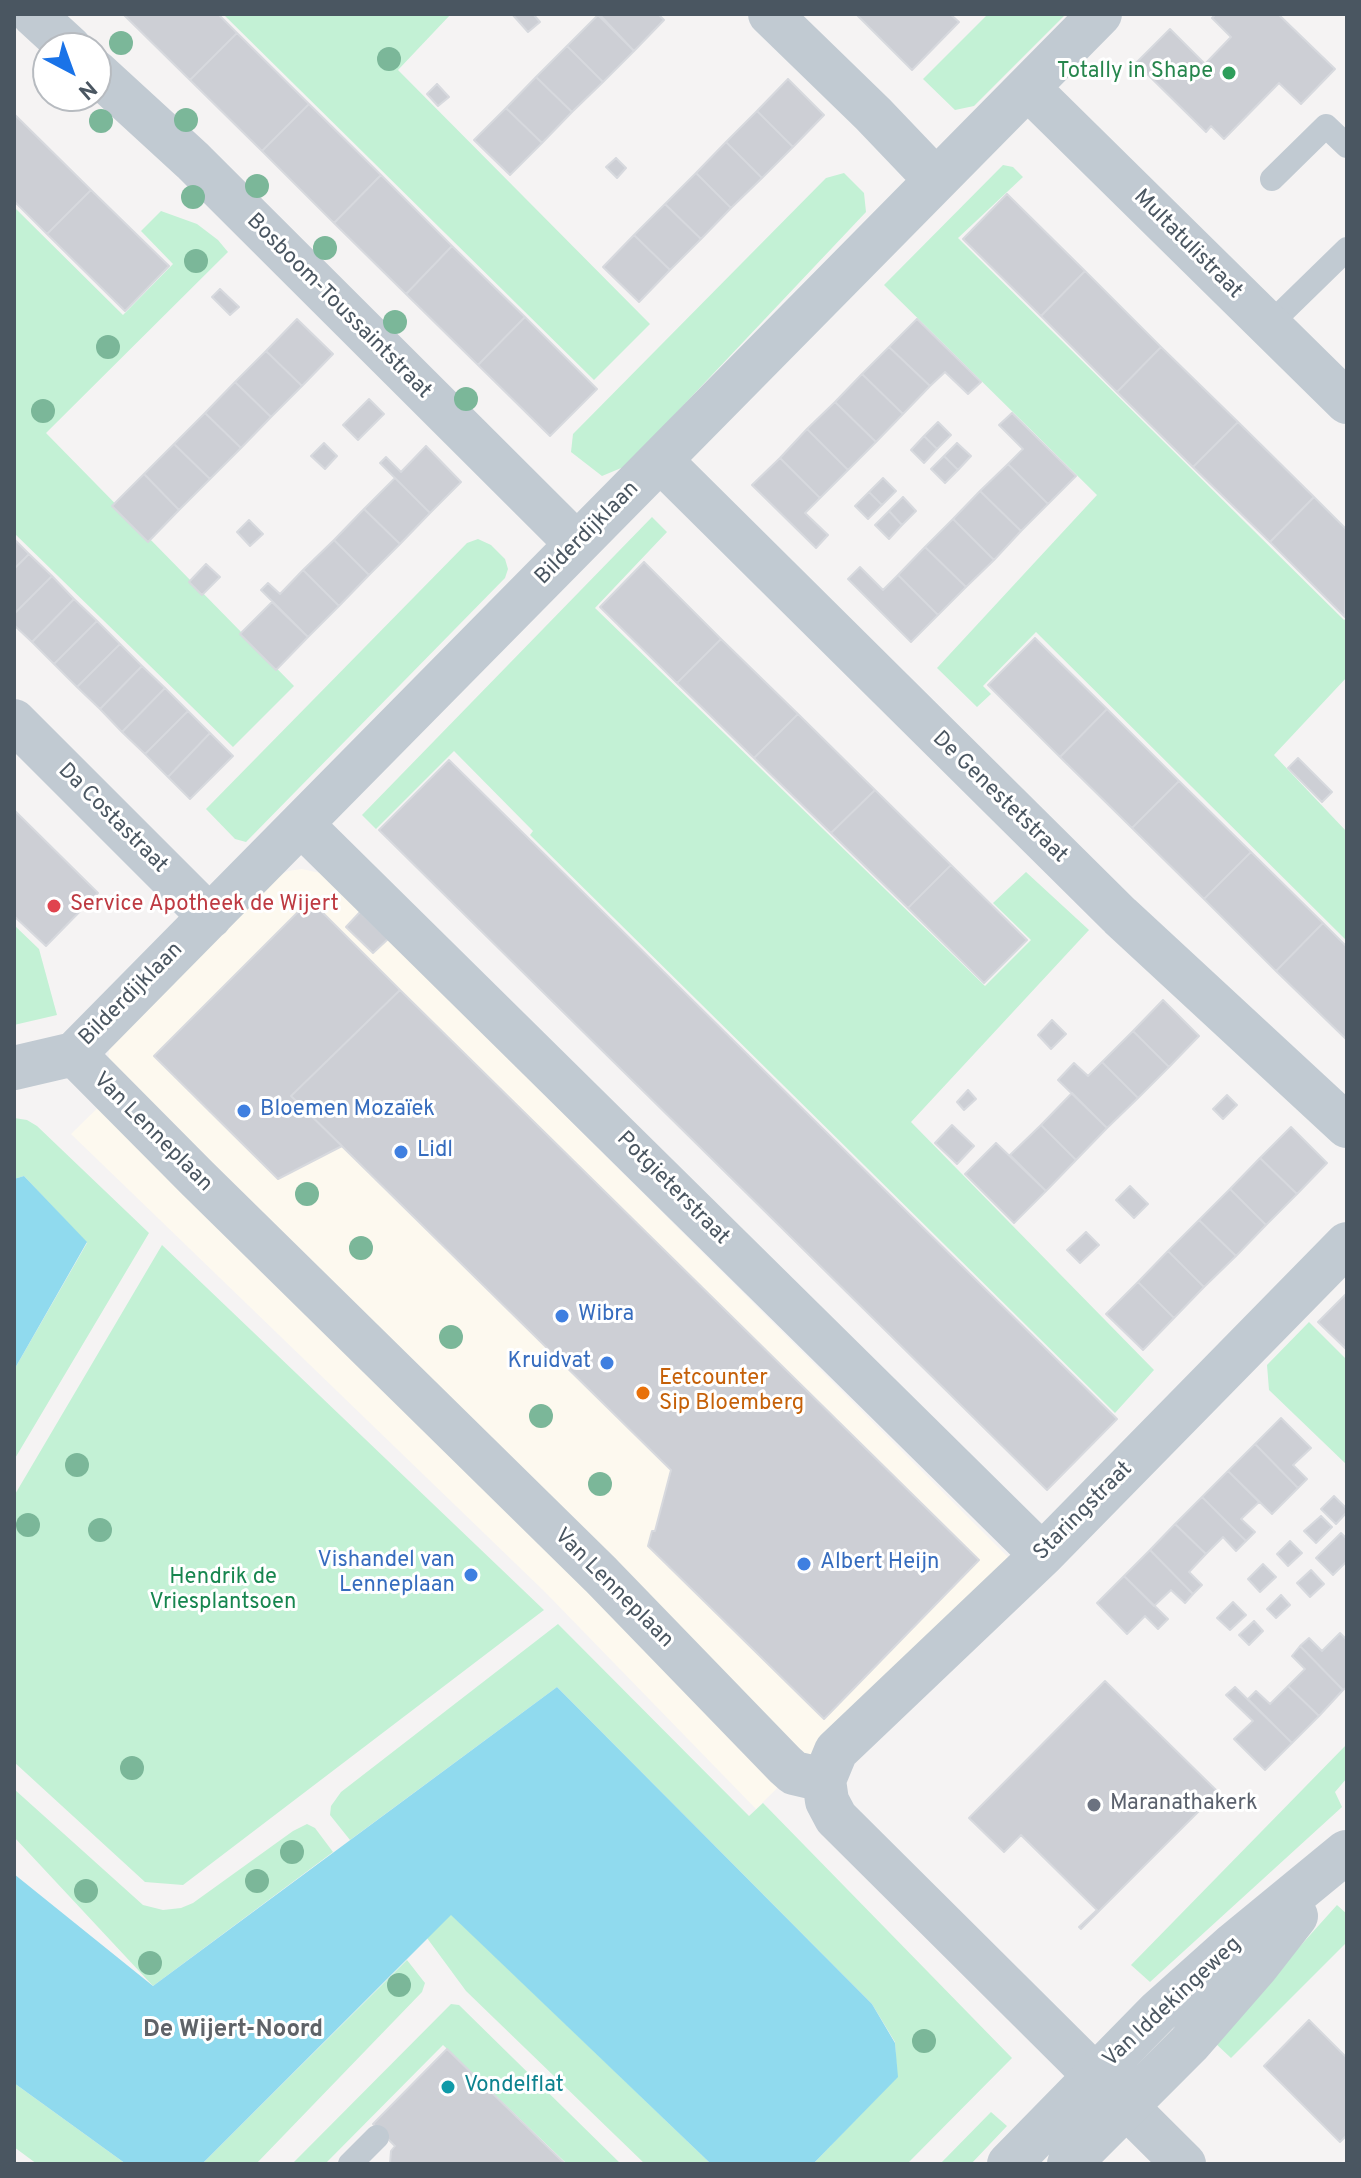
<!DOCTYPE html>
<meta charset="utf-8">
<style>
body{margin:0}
#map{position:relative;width:1361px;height:2178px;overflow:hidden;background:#f5f3f3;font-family:Overpass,sans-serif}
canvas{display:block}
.frame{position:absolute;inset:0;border:16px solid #4a5661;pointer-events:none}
.north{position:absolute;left:32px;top:32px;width:80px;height:80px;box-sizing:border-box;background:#fff;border:2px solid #b7bbc0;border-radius:50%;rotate:139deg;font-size:22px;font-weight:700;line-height:32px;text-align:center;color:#4a5661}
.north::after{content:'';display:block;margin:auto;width:28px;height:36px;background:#1a73e8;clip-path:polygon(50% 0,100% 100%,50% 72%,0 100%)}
</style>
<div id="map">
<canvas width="1361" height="2178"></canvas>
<div class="frame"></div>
<div class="north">N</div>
</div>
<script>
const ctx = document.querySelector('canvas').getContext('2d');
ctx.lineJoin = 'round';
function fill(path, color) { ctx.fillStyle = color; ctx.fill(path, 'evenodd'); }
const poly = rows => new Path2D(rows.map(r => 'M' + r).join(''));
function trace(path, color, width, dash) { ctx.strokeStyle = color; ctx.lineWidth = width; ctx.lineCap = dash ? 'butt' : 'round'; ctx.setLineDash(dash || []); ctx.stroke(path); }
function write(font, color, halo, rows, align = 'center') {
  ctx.font = font + ' Overpass,sans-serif'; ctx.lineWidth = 6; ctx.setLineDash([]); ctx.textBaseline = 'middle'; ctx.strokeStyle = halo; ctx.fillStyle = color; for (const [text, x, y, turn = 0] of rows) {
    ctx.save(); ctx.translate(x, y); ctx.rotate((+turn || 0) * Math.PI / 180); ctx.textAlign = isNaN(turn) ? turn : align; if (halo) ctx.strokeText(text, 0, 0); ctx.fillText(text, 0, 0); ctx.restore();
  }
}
fill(poly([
 [302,869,320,873,354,905,1009,1558,756,1809,545,1592,71,1134,121,1085,108,1065,109,1050,116,1036,270,880,288,871]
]), '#fdf9ef');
fill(poly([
 [223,14,451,14,398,70,650,324,594,380],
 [988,14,1066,14,974,106,955,110,923,79],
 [1003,165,1013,167,1023,177,958,238,1344,620,1347,618,1347,677,1274,755,1347,832,1347,941,1036,632,983,686,991,694,977,707,937,668,1097,495,884,285],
 [844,173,864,193,866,212,626,466,602,476,571,452,573,434,826,178],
 [14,207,123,315,173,264,141,231,161,211,197,224,218,240,228,252,46,433,294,686,233,747,14,533],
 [652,517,667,532,595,608,985,986,1031,940,993,903,1026,872,1089,930,911,1122,1154,1370,1115,1413,530,835,533,831,454,751,376,829,362,815],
 [478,539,491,545,505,559,508,569,505,578,246,842,235,839,206,809,467,543],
 [14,925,39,949,57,1015,14,1025],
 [14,1118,27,1120,37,1126,149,1233,14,1460,14,1370,87,1243,24,1176,14,1179],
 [162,1245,544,1610,183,1885,145,1882,14,1762,14,1496],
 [1309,1322,1347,1360,1347,1465,1269,1390,1267,1365],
 [558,1624,749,1816,763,1803,1012,2058,907,2164,813,2164,897,2077,895,2042,872,2004,557,1687,350,1840,330,1815,331,1806,341,1792],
 [1347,1744,1347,1778,1335,1792,1342,1807,1150,1982,1131,1965],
 [14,1789,143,1905,163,1910,181,1908,193,1903,293,1831,307,1824,315,1828,333,1852,153,1986,14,1837],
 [1337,1905,1347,1914,1347,1942,1231,2058,1214,2042],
 [451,1914,711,2164,645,2164,466,1991,427,1938],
 [407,1960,425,1983,422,1992,256,2164,202,2164],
 [451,2004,459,2005,621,2164,567,2164,443,2045,325,2164,292,2164],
 [14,2083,126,2164,37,2164,14,2147],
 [991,2112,1007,2126,971,2164,940,2164]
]), '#c3f1d5');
fill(poly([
 [24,1176,87,1242,14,1370,14,1179],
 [557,1687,872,2004,895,2043,898,2077,813,2164,711,2164,451,1915,202,2164,126,2164,14,2083,14,1874,153,1986]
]), '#90daee');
const building = poly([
 [123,14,218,14,237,33,190,80,123,14],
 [512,14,533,14,540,22,528,32,512,14],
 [599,14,658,14,664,20,634,51,599,14],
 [856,14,950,14,959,22,912,70,856,14],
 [1216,14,1278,14,1335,69,1301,104,1279,83,1224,139,1211,126,1206,132,1136,63,1170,29,1205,64,1231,37,1212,18,1216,14],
 [598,15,634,51,603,82,567,46,598,15],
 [237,33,309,104,262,151,190,80,237,33],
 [567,46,603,82,572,112,536,77,567,46],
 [536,77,572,112,542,143,506,108,536,77],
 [788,79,824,115,793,147,757,111,788,79],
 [437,84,449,97,438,106,427,94,437,84],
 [309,104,381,175,334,223,262,151,309,104],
 [506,108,542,143,510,175,474,140,506,108],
 [757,111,793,147,762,178,726,142,757,111],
 [14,114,91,190,47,234,14,201,14,114],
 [726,142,762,178,731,208,696,173,726,142],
 [616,158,626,168,617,178,606,167,616,158],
 [696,173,731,208,701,239,665,204,696,173],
 [381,175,452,246,406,294,334,223,381,175],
 [91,190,169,266,125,311,47,234,91,190],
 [1007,194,1085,271,1041,316,963,239,1007,194],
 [665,204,701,239,670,270,634,235,665,204],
 [634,235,670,270,639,302,603,267,634,235],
 [452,246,525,317,478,365,406,294,452,246],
 [1085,271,1161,347,1117,392,1041,316,1085,271],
 [220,289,239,307,230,315,212,297,220,289],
 [525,317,597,389,550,436,478,365,525,317],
 [297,319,333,354,302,386,266,351,297,319],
 [917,319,981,382,968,394,945,372,930,386,889,347,917,319],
 [889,347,930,386,903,414,862,374,889,347],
 [1161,347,1238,422,1193,467,1117,392,1161,347],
 [266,351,302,386,271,417,235,382,266,351],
 [862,374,903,414,876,442,835,402,862,374],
 [235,382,271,417,241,448,205,413,235,382],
 [369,399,384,414,358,440,343,425,369,399],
 [835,402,876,442,848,470,807,429,835,402],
 [205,413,241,448,210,479,174,444,205,413],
 [1012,413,1076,476,1048,504,1008,464,1023,449,999,425,1012,413],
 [938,422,951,435,937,449,924,436,938,422],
 [1238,422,1314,497,1270,542,1193,467,1238,422],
 [807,429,848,470,820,498,780,458,807,429],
 [924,436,937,449,924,463,911,450,924,436],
 [324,443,337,456,325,469,311,456,324,443],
 [957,443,971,456,958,470,944,456,957,443],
 [174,444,210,479,179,510,144,474,174,444],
 [426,446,461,482,430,513,380,463,386,457,401,472,426,446],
 [944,456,958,470,945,483,931,469,944,456],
 [780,458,820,498,805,513,828,535,816,548,752,485,780,458],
 [1008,464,1048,504,1021,531,980,491,1008,464],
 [144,474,179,510,148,542,112,506,144,474],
 [395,478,430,513,400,544,364,509,395,478],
 [883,478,896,491,882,505,869,492,883,478],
 [980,491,1021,531,994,560,953,519,980,491],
 [869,492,882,505,868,519,855,506,869,492],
 [903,497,916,511,902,525,889,511,903,497],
 [1314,497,1347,530,1345,617,1270,542,1314,497],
 [364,509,400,544,369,575,334,540,364,509],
 [889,511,902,525,889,539,875,525,889,511],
 [953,519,994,560,966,587,925,547,953,519],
 [249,520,263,534,250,546,237,532,249,520],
 [14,539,29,554,14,569,14,539],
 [334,540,369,575,339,606,303,570,334,540],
 [925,547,966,587,938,615,898,575,925,547],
 [29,554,52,576,14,614,14,569,29,554],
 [644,562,721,639,677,683,600,607,644,562],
 [206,564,220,577,202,595,189,582,206,564],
 [860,567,883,590,898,575,938,615,911,642,848,579,860,567],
 [303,570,339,606,308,637,261,590,268,583,280,594,303,570],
 [52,576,74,599,32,642,14,625,14,614,52,576],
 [74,599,97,621,54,664,32,642,74,599],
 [272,602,308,637,276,670,240,634,272,602],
 [97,621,120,644,77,687,54,664,97,621],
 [1035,638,1107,709,1060,757,988,685,1035,638],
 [721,639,798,714,754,758,677,683,721,639],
 [120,644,142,666,100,709,77,687,120,644],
 [142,666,165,688,122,732,100,709,142,666],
 [165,688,188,711,145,754,122,732,165,688],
 [1107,709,1179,781,1132,828,1060,757,1107,709],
 [188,711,210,733,168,777,145,754,188,711],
 [798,714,875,790,831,833,754,758,798,714],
 [210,733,233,756,190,799,168,777,210,733],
 [1298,758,1332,792,1322,802,1288,768,1298,758],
 [449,760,1117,1419,1047,1490,379,830,449,760],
 [1179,781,1251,852,1204,899,1132,828,1179,781],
 [875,790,951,865,908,908,831,833,875,790],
 [14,810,98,893,46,946,14,916,14,810],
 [1251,852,1323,923,1276,971,1204,899,1251,852],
 [951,865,1027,940,984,983,908,908,951,865],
 [310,900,400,990,291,1096,342,1146,278,1179,154,1056,310,900],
 [360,912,388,939,373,953,346,927,360,912],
 [1323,923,1347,947,1347,1040,1276,971,1323,923],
 [400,990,979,1560,824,1719,648,1546,652,1531,655,1531,671,1470,291,1096,400,990],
 [1163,1000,1199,1036,1169,1067,1133,1031,1163,1000],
 [1052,1020,1066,1034,1051,1049,1038,1035,1052,1020],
 [1133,1031,1169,1067,1138,1098,1102,1062,1133,1031],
 [1102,1062,1138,1098,1107,1128,1058,1080,1074,1063,1088,1076,1102,1062],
 [968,1090,976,1099,964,1110,957,1102,968,1090],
 [1072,1093,1107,1128,1076,1160,1041,1125,1072,1093],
 [1227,1095,1237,1105,1223,1119,1213,1109,1227,1095],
 [952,1125,974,1146,957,1164,935,1143,952,1125],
 [1041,1125,1076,1160,1046,1191,1010,1155,1041,1125],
 [1291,1127,1327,1163,1297,1194,1260,1158,1291,1127],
 [996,1143,1046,1191,1014,1223,965,1174,996,1143],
 [1260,1158,1297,1194,1266,1225,1230,1189,1260,1158],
 [1130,1186,1148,1204,1134,1218,1116,1200,1130,1186],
 [1230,1189,1266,1225,1236,1256,1199,1220,1230,1189],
 [1199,1220,1236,1256,1204,1287,1168,1251,1199,1220],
 [1086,1232,1099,1245,1080,1263,1067,1250,1086,1232],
 [1168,1251,1204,1287,1174,1318,1138,1282,1168,1251],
 [1138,1282,1174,1318,1143,1350,1106,1314,1138,1282],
 [1347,1293,1347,1350,1318,1322,1347,1293],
 [1281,1418,1311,1448,1293,1465,1307,1479,1298,1488,1255,1444,1281,1418],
 [1255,1444,1298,1488,1272,1514,1228,1471,1255,1444],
 [1228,1471,1259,1502,1241,1519,1255,1532,1246,1541,1202,1497,1228,1471],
 [1334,1496,1347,1509,1347,1512,1336,1524,1321,1509,1334,1496],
 [1202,1497,1246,1541,1236,1551,1223,1537,1206,1554,1175,1524,1202,1497],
 [1321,1516,1332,1527,1316,1543,1304,1531,1321,1516],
 [1175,1524,1206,1554,1189,1572,1202,1585,1193,1594,1150,1550,1175,1524],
 [1341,1533,1347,1539,1347,1561,1333,1575,1316,1558,1341,1533],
 [1290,1541,1302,1553,1288,1566,1277,1554,1290,1541],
 [1150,1550,1193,1594,1185,1603,1171,1590,1154,1606,1124,1576,1150,1550],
 [1263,1564,1276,1577,1260,1592,1248,1579,1263,1564],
 [1311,1570,1324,1584,1310,1597,1297,1583,1311,1570],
 [1124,1576,1168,1619,1158,1629,1145,1616,1127,1634,1097,1603,1124,1576],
 [1281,1595,1290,1605,1276,1618,1267,1609,1281,1595],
 [1233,1602,1246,1615,1230,1630,1217,1618,1233,1602],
 [1254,1621,1263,1631,1249,1645,1239,1635,1254,1621],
 [1340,1633,1347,1640,1347,1687,1343,1690,1300,1646,1309,1638,1322,1651,1340,1633],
 [1300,1646,1343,1690,1319,1716,1288,1686,1305,1669,1292,1656,1300,1646],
 [1105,1681,1218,1792,1081,1929,1079,1927,1097,1910,1021,1835,1004,1852,969,1818,1105,1681],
 [1288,1686,1319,1716,1292,1743,1248,1699,1256,1691,1270,1704,1288,1686],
 [1235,1687,1292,1743,1265,1770,1234,1739,1253,1721,1226,1695,1235,1687],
 [1309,2020,1347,2058,1347,2135,1340,2142,1264,2066,1309,2020],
 [447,2049,565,2164,390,2164,391,2151,395,2146,373,2124,447,2049]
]);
fill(building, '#cdcfd5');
trace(building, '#d7d9de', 2);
trace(poly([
 [1272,179,1326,126,1347,146],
 [1268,326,1347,249],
 [350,2164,377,2137]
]), '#c1cad2', 24);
trace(poly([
 [33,14,70,48],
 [770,14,873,114,936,180],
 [96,72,193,161,577,544],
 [1028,88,1347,402],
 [661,461,1120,916,1347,1126],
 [14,721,210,917],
 [301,824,1042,1555],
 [74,1054,1100,14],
 [74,1054,197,1178,601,1575,785,1765,794,1773,824,1780],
 [14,1068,74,1054],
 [1184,2164,836,1818,827,1801,824,1780,836,1751,1042,1555,1347,1244]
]), '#c1cad2', 44);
trace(poly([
 [1009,2164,1158,2012,1234,1944,1346,1852],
 [1069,2164,1189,2044,1257,1966,1296,1916]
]), '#c1cad2', 44);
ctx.fillStyle = '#7bb799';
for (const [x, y] of [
 [121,43],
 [389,59],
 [186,120],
 [101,121],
 [257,186],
 [193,197],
 [325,248],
 [196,261],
 [395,322],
 [108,347],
 [466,399],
 [43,411],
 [307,1194],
 [361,1248],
 [451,1337],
 [541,1416],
 [77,1465],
 [600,1484],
 [28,1525],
 [100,1530],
 [132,1768],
 [292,1852],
 [257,1881],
 [86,1891],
 [150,1963],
 [399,1985],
 [924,2041]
]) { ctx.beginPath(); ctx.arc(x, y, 12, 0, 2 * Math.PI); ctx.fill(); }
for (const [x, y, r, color] of [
 [1229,73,8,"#2e9e5b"],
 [54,906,8,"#e0444e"],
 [244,1111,8,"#3f7fe0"],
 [401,1152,8,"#3f7fe0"],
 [562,1316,8,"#3f7fe0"],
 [607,1363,8,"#3f7fe0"],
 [643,1393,8,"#e8710a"],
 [804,1564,8,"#3f7fe0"],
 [471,1575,8,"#3f7fe0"],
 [1094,1805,8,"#6b7280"],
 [448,2087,8,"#0f9aa8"]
]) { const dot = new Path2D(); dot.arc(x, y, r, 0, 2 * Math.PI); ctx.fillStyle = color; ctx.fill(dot); trace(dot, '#fff', 3); }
write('22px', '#27864d', '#fff', [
 ["Totally in Shape",1213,73]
], 'right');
write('22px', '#4a5661', '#fff', [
 ["Multatulistraat",1187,245,45],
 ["Bosboom-Toussaintstraat",338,307,45],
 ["Bilderdijklaan",588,534,-45],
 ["De Genestetstraat",999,798,44],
 ["Da Costastraat",112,819,45],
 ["Bilderdijklaan",132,995,-45],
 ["Van Lenneplaan",152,1133,45],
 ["Potgieterstraat",672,1189,45],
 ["Staringstraat",1084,1512,-45],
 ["Van Lenneplaan",613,1589,45],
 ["Van Iddekingeweg",1173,2003,-43]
]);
write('22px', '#be3a42', '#fff', [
 ["Service Apotheek de Wijert",70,906]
], 'left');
write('22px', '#366cbe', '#fff', [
 ["Bloemen Mozaïek",260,1111],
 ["Lidl",417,1152],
 ["Wibra",578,1316],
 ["Kruidvat",591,1363,"right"],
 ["Vishandel van",455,1562,"right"],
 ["Lenneplaan",455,1587,"right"],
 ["Albert Heijn",820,1564]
], 'left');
write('22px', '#c56008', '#fff', [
 ["Eetcounter",659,1380],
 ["Sip Bloemberg",659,1405]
], 'left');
write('22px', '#17864f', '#fff', [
 ["Hendrik de",223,1579],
 ["Vriesplantsoen",223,1604]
]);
write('22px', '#5b616d', '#fff', [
 ["Maranathakerk",1110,1805]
], 'left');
write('22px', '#0d838f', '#fff', [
 ["Vondelflat",464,2087]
], 'left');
write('bold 24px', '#5f6368', '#fff', [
 ["De Wijert-Noord",233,2031]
]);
</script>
